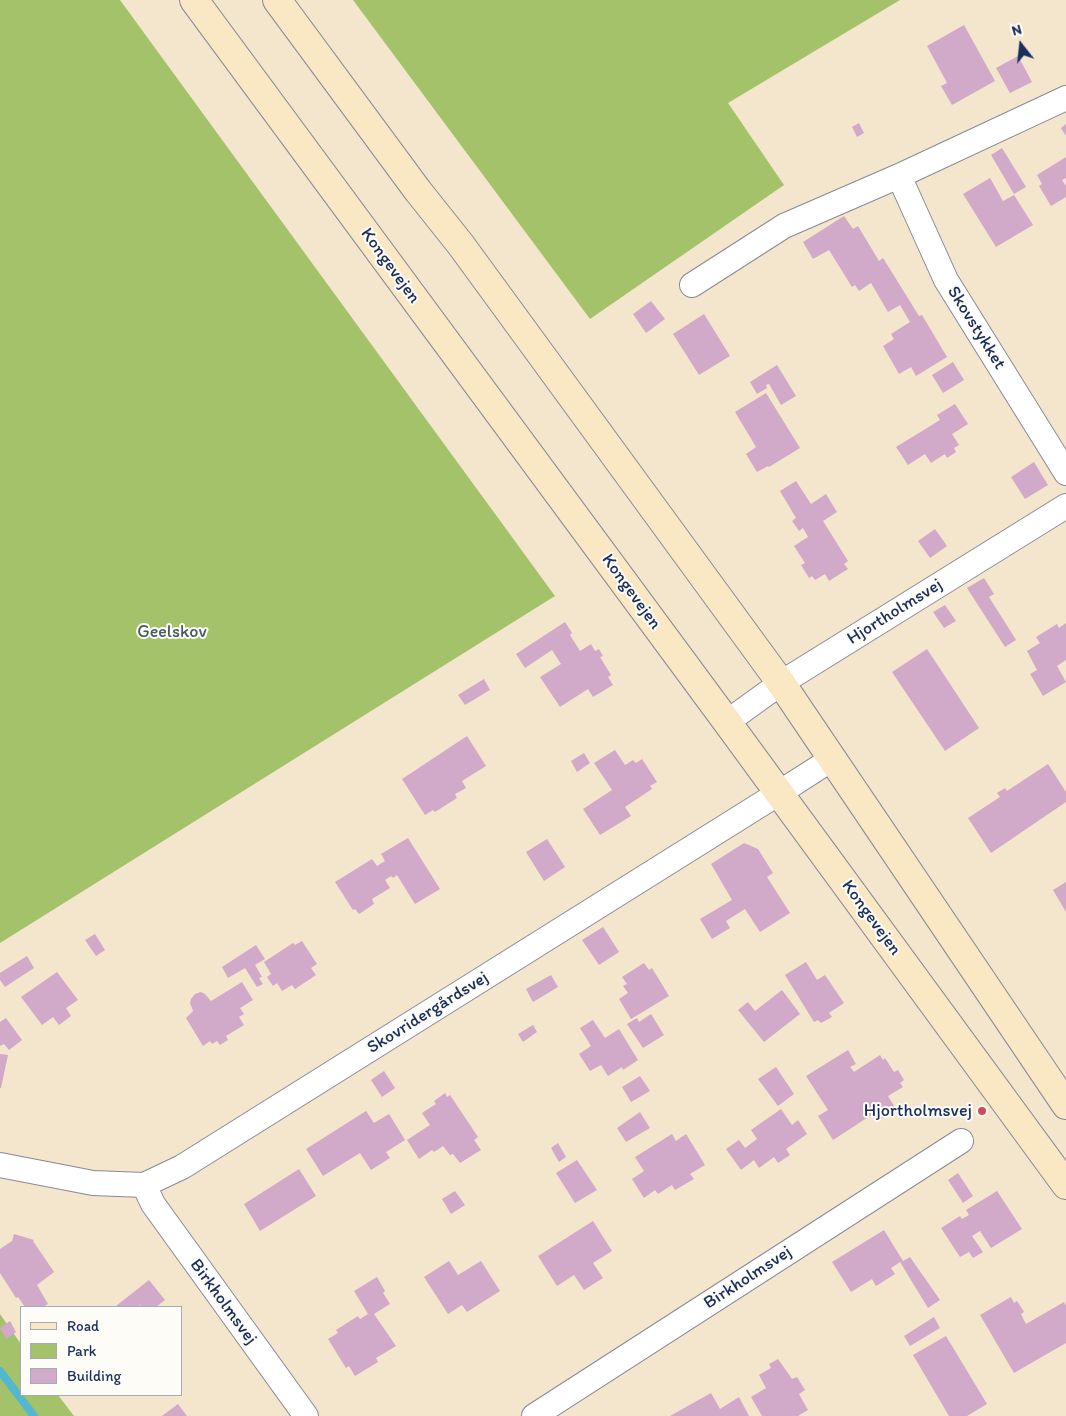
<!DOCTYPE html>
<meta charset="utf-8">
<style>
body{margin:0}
#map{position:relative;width:1066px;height:1416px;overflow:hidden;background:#f3e6cd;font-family:Itim,sans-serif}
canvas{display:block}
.legend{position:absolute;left:20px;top:1306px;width:162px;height:90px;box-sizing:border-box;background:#fdfcf7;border:1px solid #a3aaba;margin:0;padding:6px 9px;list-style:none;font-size:15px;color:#1b2f5e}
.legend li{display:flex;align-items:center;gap:10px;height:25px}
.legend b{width:25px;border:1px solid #a3aaba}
.north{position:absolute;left:996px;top:20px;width:50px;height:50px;-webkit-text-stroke:4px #fdfcf7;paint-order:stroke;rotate:344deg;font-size:14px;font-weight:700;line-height:20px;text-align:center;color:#1b2f5e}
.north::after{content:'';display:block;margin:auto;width:18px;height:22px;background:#1b2f5e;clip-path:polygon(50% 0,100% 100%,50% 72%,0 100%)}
</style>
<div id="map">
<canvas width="1066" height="1416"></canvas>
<ul class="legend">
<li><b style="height:6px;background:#fae7c3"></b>Road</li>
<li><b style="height:14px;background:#a4c26a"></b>Park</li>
<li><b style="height:14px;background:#d1a9c9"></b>Building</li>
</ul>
<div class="north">N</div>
</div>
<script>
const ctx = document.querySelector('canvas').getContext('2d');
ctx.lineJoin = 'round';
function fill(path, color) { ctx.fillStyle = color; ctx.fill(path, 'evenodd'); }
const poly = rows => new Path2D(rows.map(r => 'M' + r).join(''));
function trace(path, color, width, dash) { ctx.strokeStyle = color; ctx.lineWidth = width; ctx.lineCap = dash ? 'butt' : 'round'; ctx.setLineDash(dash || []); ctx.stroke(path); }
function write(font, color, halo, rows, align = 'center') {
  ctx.font = font + ' Itim,sans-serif'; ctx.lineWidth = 4; ctx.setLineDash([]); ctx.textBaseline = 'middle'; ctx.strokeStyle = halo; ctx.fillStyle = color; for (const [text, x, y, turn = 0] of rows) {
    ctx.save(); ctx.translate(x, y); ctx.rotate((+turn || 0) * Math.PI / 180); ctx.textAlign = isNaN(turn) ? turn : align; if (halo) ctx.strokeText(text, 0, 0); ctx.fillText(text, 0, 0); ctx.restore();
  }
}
fill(poly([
 [0,0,120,0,555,596,0,943],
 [353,0,900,0,728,103,784,185,590,319],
 [0,1314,21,1344,21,1395,58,1395,74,1416,0,1416]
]), '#a4c26a');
trace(poly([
 [0,1371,34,1416]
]), '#51b8cf', 8);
fill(poly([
 [964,25,995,81,952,105,941,86,947,83,927,46],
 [1018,56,1032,82,1010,93,996,68],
 [859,123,864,133,857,137,852,127],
 [1066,124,1066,136,1061,128],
 [1002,148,1026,187,1014,194,991,155],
 [1066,157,1066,178,1062,180,1066,186,1066,197,1051,206,1039,186,1042,184,1037,175],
 [990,178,1003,201,1014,195,1033,225,996,247,963,194],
 [844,216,853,229,858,226,879,261,883,258,919,316,922,315,947,357,916,376,911,367,899,374,883,346,894,339,891,334,910,322,900,305,888,312,871,283,859,291,855,285,852,287,829,250,813,259,803,242],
 [651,301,665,319,646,333,633,314],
 [704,314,730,356,699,375,673,334],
 [953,362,964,380,943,393,932,375],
 [777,365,796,396,781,405,769,384,766,385,767,388,757,394,750,382],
 [766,393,800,448,769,467,768,466,757,472,746,454,756,447,735,412],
 [955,404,968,424,952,434,959,445,954,448,956,452,947,458,945,454,931,463,925,454,908,465,896,447,940,420,937,415],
 [1034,462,1048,485,1025,499,1011,477],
 [796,481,811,504,826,494,837,512,823,521,848,561,844,564,848,569,829,581,825,574,815,580,812,576,809,578,801,565,805,563,794,546,808,537,803,528,799,531,792,521,796,518,780,491],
 [935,529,947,546,930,558,918,541],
 [984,578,994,594,989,597,1016,640,1005,647,967,588],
 [945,605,956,621,944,628,933,612],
 [565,622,572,633,570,635,580,651,591,644,595,651,599,649,603,656,600,657,611,675,608,677,613,685,593,697,588,689,560,707,540,677,561,664,552,650,525,668,516,654],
 [1066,623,1066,660,1057,666,1066,682,1043,696,1030,674,1037,670,1027,651,1040,643,1036,637,1057,624,1059,628],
 [927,649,979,728,945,751,892,672],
 [484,679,490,690,465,705,458,695],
 [467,736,486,766,462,781,466,788,455,794,457,798,435,812,433,810,425,815,402,779],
 [615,750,625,765,633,760,636,763,642,759,657,782,650,786,652,789,625,807,631,816,600,835,583,809,612,790,594,763],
 [584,753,590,763,577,772,571,761],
 [1048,764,1066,792,1066,802,991,853,968,818,1000,797,997,793,1005,788,1007,791],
 [408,838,440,889,415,904,397,875,393,878,391,876,385,880,390,888,372,899,374,904,359,914,355,909,353,910,335,882,372,859,377,866,385,861,381,854],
 [547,839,565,867,544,881,526,852],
 [744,843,758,849,773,873,767,877,790,913,760,932,745,909,726,921,730,928,712,939,700,919,732,900,711,864],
 [1066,882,1066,912,1053,890],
 [603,927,619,952,599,965,582,940],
 [95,934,105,950,96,956,85,940],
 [302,941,317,964,311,968,316,975,295,989,292,985,282,991,277,983,273,986,267,977,271,974,264,962,293,943,295,945],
 [256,945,265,959,255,965,262,977,259,978,263,984,257,987,245,968,228,978,222,967],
 [27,956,34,968,5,987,0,980,0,973],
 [806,962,817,980,825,975,844,1003,829,1013,832,1017,821,1023,818,1020,814,1022,785,975],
 [644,963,649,970,652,968,669,996,631,1019,619,999,628,993,623,986,627,984,622,977],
 [57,972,78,1000,66,1008,71,1016,59,1025,53,1017,42,1025,21,997],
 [551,975,558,987,533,1002,526,989],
 [242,982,253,1000,240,1008,244,1014,239,1017,244,1025,226,1036,228,1040,220,1045,217,1041,212,1044,210,1041,203,1046,186,1018,193,1011,190,1003,191,999,195,994,201,992,205,994,211,1001],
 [782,990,800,1014,764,1042,738,1010,748,1002,755,1011],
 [651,1014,664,1035,643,1048,627,1024,637,1018,639,1022],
 [6,1018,22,1040,9,1050,4,1044,0,1046,0,1022],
 [593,1020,605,1038,619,1029,638,1060,623,1070,622,1067,608,1076,601,1065,590,1071,579,1054,591,1046,580,1028],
 [533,1025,537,1032,523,1042,518,1034],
 [848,1050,856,1064,850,1067,854,1072,880,1055,883,1060,885,1058,894,1072,898,1070,904,1080,900,1083,903,1087,888,1096,896,1109,881,1119,876,1112,833,1140,818,1116,828,1110,806,1076],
 [0,1054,8,1055,1,1088,0,1088],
 [776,1067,794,1094,778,1106,758,1079],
 [384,1071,395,1088,382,1097,371,1080],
 [640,1076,650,1091,631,1102,622,1087],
 [445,1093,447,1097,450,1095,478,1137,474,1140,481,1150,460,1163,453,1154,450,1155,443,1146,434,1152,432,1150,419,1159,407,1140,430,1125,422,1113,436,1104,434,1101],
 [781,1109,792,1125,798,1120,807,1134,786,1149,790,1155,778,1163,774,1157,759,1168,754,1160,741,1170,726,1149,739,1140,745,1148,757,1139,751,1130],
 [366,1111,374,1123,389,1114,405,1140,386,1152,390,1158,371,1170,360,1153,323,1176,306,1149],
 [640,1112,650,1128,626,1142,617,1128],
 [672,1134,676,1141,686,1134,705,1165,690,1174,694,1179,675,1190,672,1185,658,1194,655,1190,644,1198,632,1179,644,1171,635,1157],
 [558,1143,566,1157,559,1162,551,1148],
 [577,1160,597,1190,575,1203,556,1173],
 [299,1169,316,1196,260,1231,244,1204],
 [958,1173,973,1196,963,1203,948,1180],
 [455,1191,465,1205,451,1214,442,1199],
 [997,1191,1022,1229,991,1248,980,1231,972,1236,983,1252,973,1258,969,1252,960,1257,941,1228,960,1216,962,1219,969,1215,966,1210],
 [593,1221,612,1251,593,1263,603,1278,584,1290,574,1275,557,1286,538,1256],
 [884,1230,903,1261,910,1257,940,1300,928,1308,900,1262,891,1268,895,1274,876,1286,872,1279,851,1292,832,1262],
 [14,1234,34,1240,33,1241,54,1272,37,1285,48,1304,43,1307,25,1307,18,1297,16,1298,0,1273,0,1249,12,1241],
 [449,1261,458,1275,481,1261,500,1291,467,1312,462,1305,448,1314,424,1277],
 [377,1277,385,1291,383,1293,390,1304,374,1314,396,1346,376,1358,378,1362,355,1376,349,1366,346,1368,328,1339,338,1333,336,1330,358,1316,360,1319,368,1314,354,1291],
 [149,1280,165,1300,156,1307,141,1307,140,1305,137,1307,117,1307,116,1306],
 [1011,1297,1014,1303,1017,1301,1024,1312,1021,1314,1026,1324,1064,1302,1066,1306,1066,1343,1014,1373,980,1315],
 [934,1317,940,1328,910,1346,904,1336],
 [10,1321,16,1332,6,1339,0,1328],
 [946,1336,987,1404,967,1416,949,1416,913,1355],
 [778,1359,792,1379,797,1377,805,1390,799,1394,808,1410,798,1416,762,1416,751,1397,766,1388,759,1375,771,1368,769,1364],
 [711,1393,720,1409,739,1397,749,1416,670,1416],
 [178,1404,187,1416,162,1416]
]), '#d1a9c9');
const street = poly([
 [899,176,946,280,1066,473],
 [692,285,784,226,899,176,1066,98],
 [727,722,781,683,1066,506],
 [0,1165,93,1183,144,1185,182,1167,779,793,832,759],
 [144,1185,153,1204,306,1416],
 [534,1416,961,1141]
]);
const secondary = poly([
 [194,0,727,722,1066,1185],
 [277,0,418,191,461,245,781,683,1066,1105]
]);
trace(street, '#878a96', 26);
trace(secondary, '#878a96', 30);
trace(street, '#fff', 24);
trace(secondary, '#fae7c3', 28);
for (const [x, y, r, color] of [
 [982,1111,5,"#d1495b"]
]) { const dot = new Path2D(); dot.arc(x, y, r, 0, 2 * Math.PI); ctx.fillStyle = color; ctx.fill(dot); trace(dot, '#fdfcf7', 2); }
write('18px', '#1b2f5e', '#fdfcf7', [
 ["Kongevejen",390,266,54],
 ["Skovstykket",976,328,58],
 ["Kongevejen",631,592,54],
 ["Hjortholmsvej",895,612,-32],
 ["Kongevejen",871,918,54],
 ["Skovridergårdsvej",428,1013,-32],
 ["Birkholmsvej",748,1278,-33],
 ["Birkholmsvej",223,1302,54]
]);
write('18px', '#445b62', '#fdfcf7', [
 ["Geelskov",172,632]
]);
write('18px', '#1b2f5e', '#fdfcf7', [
 ["Hjortholmsvej",972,1111]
], 'right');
</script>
